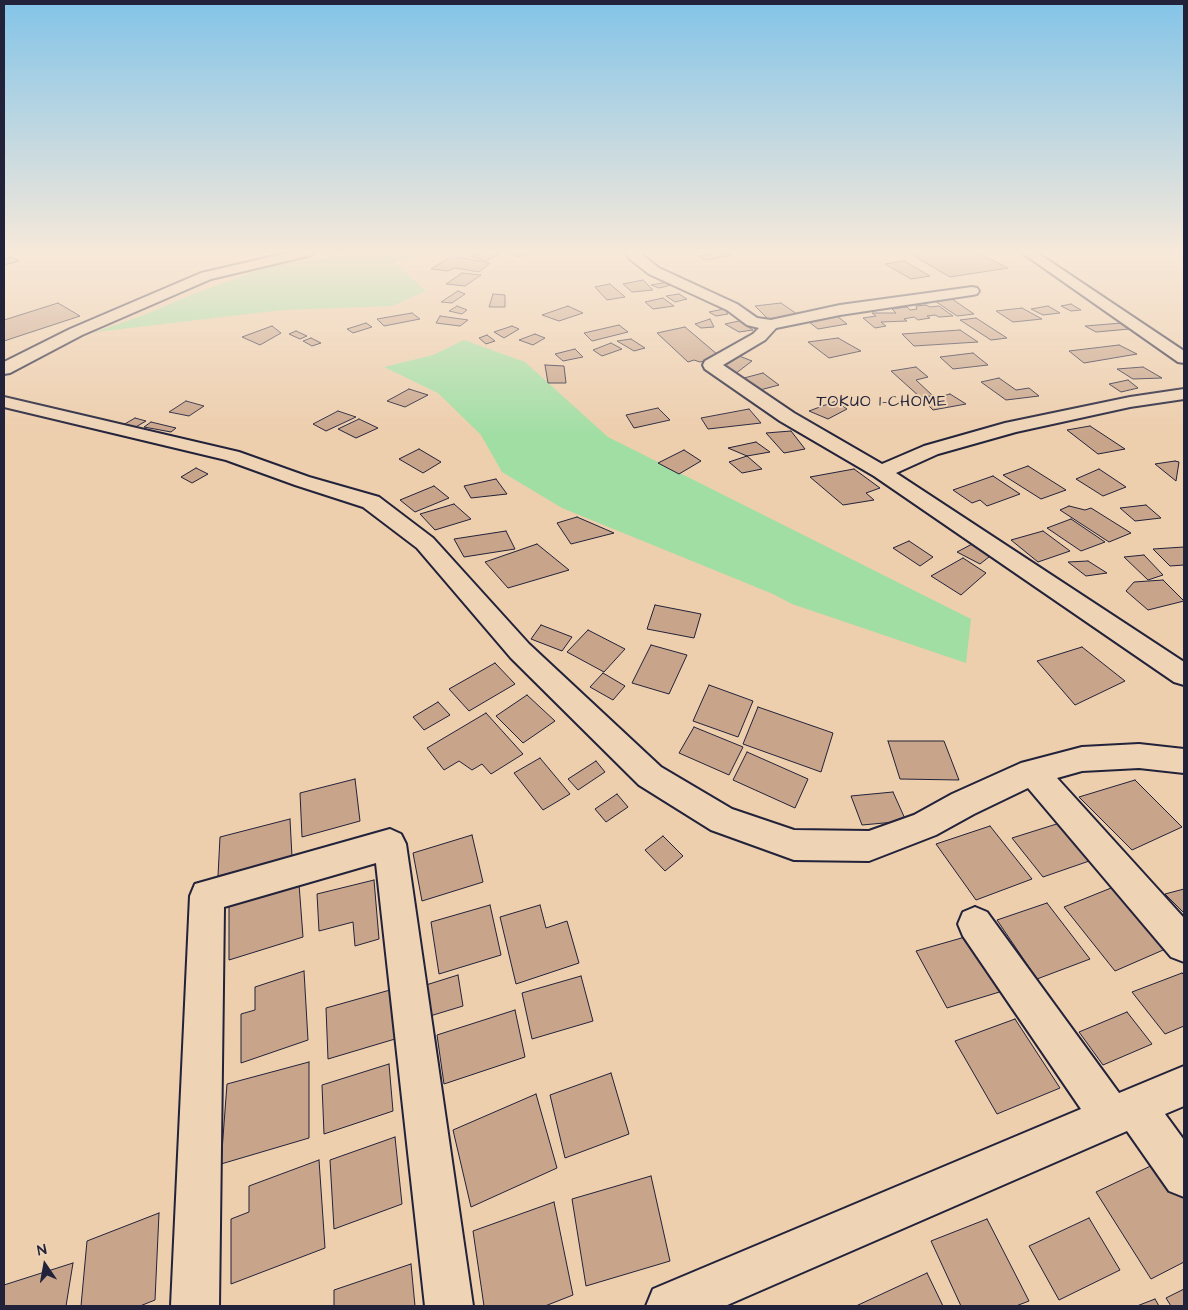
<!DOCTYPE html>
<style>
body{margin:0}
#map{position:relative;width:1188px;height:1310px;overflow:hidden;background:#edcead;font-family:"Architects Daughter",sans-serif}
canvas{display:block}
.frame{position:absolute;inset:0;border:5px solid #22223b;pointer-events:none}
.north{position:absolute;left:20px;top:1240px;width:50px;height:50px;-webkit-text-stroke:4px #eed3b5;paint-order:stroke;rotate:348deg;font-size:14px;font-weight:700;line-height:20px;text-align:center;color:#22223b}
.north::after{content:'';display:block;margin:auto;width:18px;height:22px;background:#22223b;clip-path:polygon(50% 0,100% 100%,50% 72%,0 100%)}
</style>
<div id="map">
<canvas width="1188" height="1310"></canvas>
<div class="frame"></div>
<div class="north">N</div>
</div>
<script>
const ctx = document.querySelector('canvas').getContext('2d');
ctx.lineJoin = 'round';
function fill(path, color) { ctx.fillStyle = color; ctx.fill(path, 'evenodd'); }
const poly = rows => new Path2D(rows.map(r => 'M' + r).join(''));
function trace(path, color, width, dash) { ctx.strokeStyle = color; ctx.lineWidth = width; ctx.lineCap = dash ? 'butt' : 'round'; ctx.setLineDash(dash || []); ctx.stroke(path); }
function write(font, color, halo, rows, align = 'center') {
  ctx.font = font + ' "Architects Daughter",sans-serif'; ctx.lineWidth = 4; ctx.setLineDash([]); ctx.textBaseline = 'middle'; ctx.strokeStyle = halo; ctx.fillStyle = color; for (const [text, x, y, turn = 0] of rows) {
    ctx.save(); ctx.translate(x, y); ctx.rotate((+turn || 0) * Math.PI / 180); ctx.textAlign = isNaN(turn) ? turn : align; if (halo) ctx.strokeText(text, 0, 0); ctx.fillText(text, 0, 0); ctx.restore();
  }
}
fill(poly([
 [367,252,448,252,394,262,426,291,392,306,283,310,95,332,144,315,193,294,271,266],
 [464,340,525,362,608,437,971,619,966,663,792,604,773,594,562,508,502,472,481,435,438,393,384,367,433,355]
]), '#a1dea4');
const building = poly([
 [482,252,497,252,502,253,485,261,470,256,482,252],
 [517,252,532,252,518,257,510,254,517,252],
 [722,252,733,255,705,260,699,256,722,252],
 [907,252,976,252,1008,268,950,277,907,252],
 [452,256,490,263,479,272,455,268,448,271,431,269,452,256],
 [11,257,19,261,4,265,4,259,11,257],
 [904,261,930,276,911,279,885,264,904,261],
 [462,273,481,275,465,286,446,284,462,273],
 [643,280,653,290,632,292,623,284,643,280],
 [668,282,671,285,659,288,651,285,668,282],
 [610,284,625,297,607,300,595,287,610,284],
 [458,291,465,294,452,303,441,302,458,291],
 [493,294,505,295,505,307,489,307,493,294],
 [679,294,687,299,675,302,666,296,679,294],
 [663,298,674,306,653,309,645,302,663,298],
 [952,299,974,314,957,316,935,301,952,299],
 [58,303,80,316,4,341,4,320,58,303],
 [781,303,797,314,768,319,755,306,781,303],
 [1071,304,1081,310,1071,311,1061,306,1071,304],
 [926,305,930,307,939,306,953,316,939,317,935,315,927,316,930,318,918,320,914,317,904,319,907,321,881,322,886,326,875,328,863,318,876,316,872,313,896,313,892,309,907,307,910,310,917,309,916,306,926,305],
 [457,306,467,310,462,314,449,311,457,306],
 [568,306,583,313,559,321,542,315,568,306],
 [1048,306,1060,313,1043,315,1031,309,1048,306],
 [1022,308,1042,319,1013,322,996,311,1022,308],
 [724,309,728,314,716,316,709,312,724,309],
 [412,313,420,319,384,326,377,319,412,313],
 [440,316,468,320,460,326,436,323,440,316],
 [837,316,847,324,818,329,809,322,837,316],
 [976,318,1007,338,991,340,960,320,976,318],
 [710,319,714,327,701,328,695,324,710,319],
 [739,321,753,330,739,332,725,324,739,321],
 [366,323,372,327,353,333,347,329,366,323],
 [1122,323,1130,329,1096,332,1085,326,1122,323],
 [619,325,628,332,592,341,584,333,619,325],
 [272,326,281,333,260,345,242,337,272,326],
 [512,326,519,329,504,338,494,332,512,326],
 [685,327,718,355,713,356,716,358,700,362,694,360,688,362,657,333,685,327],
 [960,330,978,342,914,346,902,334,960,330],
 [296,331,307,336,300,339,289,334,296,331],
 [535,334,545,338,533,345,519,340,535,334],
 [487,335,495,341,486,344,479,338,487,335],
 [311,338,321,343,312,346,303,341,311,338],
 [838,338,861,351,829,358,808,342,838,338],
 [631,339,645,348,634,351,617,341,631,339],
 [611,343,622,349,602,356,593,350,611,343],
 [1119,345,1137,354,1084,363,1069,351,1119,345],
 [575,349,583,357,563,361,555,354,575,349],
 [973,353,988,365,953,369,940,357,973,353],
 [734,354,752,361,735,374,718,366,734,354],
 [545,365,564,366,566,383,548,383,545,365],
 [916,367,928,377,916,380,933,396,920,397,891,371,916,367],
 [1143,367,1162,378,1133,379,1117,369,1143,367],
 [763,373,779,385,760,390,744,378,763,373],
 [999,378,1016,390,1029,388,1039,396,1006,400,981,382,999,378],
 [1128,380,1138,388,1121,392,1109,384,1128,380],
 [409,389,428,395,405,407,387,401,409,389],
 [950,394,966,404,933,410,924,401,950,394],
 [186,401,204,406,189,416,169,412,186,401],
 [836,401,847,409,828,419,809,411,836,401],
 [658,408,670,420,634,428,626,415,658,408],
 [749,409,761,423,708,429,701,418,749,409],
 [338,411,356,417,326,431,313,424,338,411],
 [135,418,146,421,134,428,123,425,135,418],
 [359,419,378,428,356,438,338,429,359,419],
 [151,422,176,428,171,432,144,427,151,422],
 [1090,426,1125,449,1098,454,1067,430,1090,426],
 [791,431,805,449,784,453,766,433,791,431],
 [756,442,770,452,747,456,728,448,756,442],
 [419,449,441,462,423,473,399,459,419,449],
 [684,450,701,461,679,474,658,463,684,450],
 [747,456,762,469,742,473,729,462,747,456],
 [1175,461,1179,462,1176,481,1155,464,1175,461],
 [1028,466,1066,490,1041,499,1003,475,1028,466],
 [196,468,208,474,192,483,181,477,196,468],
 [854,469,880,488,866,493,874,500,843,505,810,477,854,469],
 [1099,469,1126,487,1103,496,1076,479,1099,469],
 [993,476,1020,494,987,506,980,500,972,503,953,490,993,476],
 [496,479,507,494,471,498,464,486,496,479],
 [434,486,449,498,415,512,400,500,434,486],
 [454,504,471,519,435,530,420,514,454,504],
 [1146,505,1161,518,1135,521,1120,508,1146,505],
 [1069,506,1085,510,1091,508,1131,533,1109,542,1060,510,1069,506],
 [577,517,614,533,571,544,557,523,577,517],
 [1071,519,1105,542,1081,551,1047,528,1071,519],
 [506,531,515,549,464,557,454,539,506,531],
 [1043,531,1070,551,1038,562,1011,540,1043,531],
 [909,541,933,557,920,566,893,548,909,541],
 [974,543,994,553,980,564,957,552,974,543],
 [537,544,569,570,508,588,485,562,537,544],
 [1184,547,1184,565,1170,566,1153,549,1184,547],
 [1144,555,1163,575,1148,580,1124,557,1144,555],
 [963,558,986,573,961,595,931,576,963,558],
 [1088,561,1107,573,1086,576,1068,562,1088,561],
 [1163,580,1184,601,1148,610,1126,591,1134,582,1163,580],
 [655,605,701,614,694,638,647,629,655,605],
 [541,625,572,637,562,651,531,639,541,625],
 [588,630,625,649,604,672,567,652,588,630],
 [651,645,687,655,669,694,632,683,651,645],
 [1082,647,1125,681,1075,705,1037,661,1082,647],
 [495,663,515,684,469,711,449,689,495,663],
 [603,673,625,686,613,700,590,687,603,673],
 [709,685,753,701,738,737,693,721,709,685],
 [527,695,555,721,523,743,496,716,527,695],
 [438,702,450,715,424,730,413,717,438,702],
 [758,707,833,733,821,772,743,744,758,707],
 [486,713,523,754,491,774,482,764,472,770,459,761,444,770,427,748,486,713],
 [694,727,743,747,729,775,679,753,694,727],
 [888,741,944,741,959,780,900,779,888,741],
 [747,752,808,779,795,808,733,780,747,752],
 [540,758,570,794,543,810,514,773,540,758],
 [596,761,605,772,578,790,568,779,596,761],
 [355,779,360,821,302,837,300,793,355,779],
 [1135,780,1182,827,1132,850,1079,797,1135,780],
 [893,792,906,821,862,825,851,796,893,792],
 [617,794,628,807,606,822,595,809,617,794],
 [290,819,292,857,218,876,220,837,290,819],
 [1063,822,1095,859,1043,877,1012,838,1063,822],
 [990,826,1032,879,976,900,936,844,990,826],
 [472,835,483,882,422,901,413,853,472,835],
 [663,836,683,856,665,871,645,850,663,836],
 [374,880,379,939,355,946,353,922,319,931,317,894,374,880],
 [299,884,303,937,229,960,229,905,299,884],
 [1116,886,1170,947,1115,971,1064,907,1116,886],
 [1184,889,1184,913,1165,894,1184,889],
 [1047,903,1090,959,1037,979,997,920,1047,903],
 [490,905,501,955,439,974,431,922,490,905],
 [540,905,546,928,567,921,579,963,516,984,500,917,540,905],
 [972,935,1006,990,947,1008,916,951,972,935],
 [304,971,308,1040,241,1063,241,1014,255,1010,255,987,304,971],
 [1182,973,1184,975,1184,1026,1165,1034,1132,992,1182,973],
 [458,975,463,1006,430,1016,426,985,458,975],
 [581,976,593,1021,532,1039,522,993,581,976],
 [390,990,395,1039,328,1059,326,1008,390,990],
 [515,1010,525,1057,444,1084,437,1035,515,1010],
 [1127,1012,1152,1044,1103,1065,1079,1032,1127,1012],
 [1015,1019,1060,1088,997,1114,955,1041,1015,1019],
 [309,1062,309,1138,221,1164,227,1084,309,1062],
 [389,1064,393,1111,324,1134,322,1085,389,1064],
 [611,1073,629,1134,565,1158,550,1095,611,1073],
 [536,1094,557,1168,471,1207,453,1130,536,1094],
 [395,1137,402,1204,334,1229,330,1160,395,1137],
 [319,1160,325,1248,231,1284,231,1219,249,1212,249,1186,319,1160],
 [1159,1162,1184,1198,1184,1262,1151,1279,1096,1192,1159,1162],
 [651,1176,670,1261,586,1286,572,1199,651,1176],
 [554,1202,573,1295,545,1306,484,1306,473,1231,554,1202],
 [159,1213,155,1300,140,1306,81,1306,87,1241,159,1213],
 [1089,1218,1120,1270,1059,1300,1029,1246,1089,1218],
 [987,1219,1029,1301,1016,1306,961,1306,931,1241,987,1219],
 [73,1263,66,1306,4,1306,4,1285,73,1263],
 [411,1264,415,1306,334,1306,334,1290,411,1264],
 [927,1273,943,1306,856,1306,927,1273],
 [1184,1289,1184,1306,1171,1306,1166,1298,1184,1289],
 [1155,1299,1159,1306,1137,1306,1155,1299]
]);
fill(building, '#c8a48a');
trace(building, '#22223b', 1);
const minor = poly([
 [292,252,314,252,312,255,211,279,82,335,10,373,4,374,4,362,70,329,201,273,292,252],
 [625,252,639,252,659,268,737,304,757,318,771,320,840,305,972,287,977,288,979,291,977,294,972,295,840,315,776,328,765,340,723,365,794,413,882,464,924,446,1005,423,1130,397,1184,389,1184,399,1130,407,1016,432,938,454,896,473,1184,662,1184,685,1174,682,874,476,780,421,705,369,703,365,705,361,753,334,759,328,747,325,727,310,649,274,631,260,625,252],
 [1021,252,1036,252,1184,351,1184,363,1178,362,1021,252],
 [4,397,239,452,309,477,379,497,433,538,529,644,661,767,732,809,794,830,869,831,914,815,952,794,1021,763,1082,747,1139,744,1184,749,1184,773,1139,768,1082,771,1057,778,1184,918,1184,962,1171,957,1028,788,974,814,936,835,869,861,794,860,711,830,639,785,511,658,417,548,363,507,295,485,226,460,4,407,4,397],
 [390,829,401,834,406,844,473,1306,425,1306,376,863,224,907,219,1306,171,1306,190,896,195,884,390,829],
 [975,907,987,912,1119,1093,1184,1066,1184,1106,1165,1114,1184,1140,1184,1197,1169,1191,1127,1131,725,1306,646,1306,653,1289,1081,1109,963,936,958,924,963,912,975,907]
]);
trace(minor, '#22223b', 4);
fill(minor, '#eed3b5');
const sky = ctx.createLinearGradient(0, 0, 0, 435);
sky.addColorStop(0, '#83c4e8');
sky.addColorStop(0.58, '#f7e9da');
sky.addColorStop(1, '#f7e9da00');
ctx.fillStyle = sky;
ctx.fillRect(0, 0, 1188, 435);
ctx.letterSpacing = '1px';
write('16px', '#22223b', '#eed3b5', [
 ["TOKUO 1-CHOME",882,403]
]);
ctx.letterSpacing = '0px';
</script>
